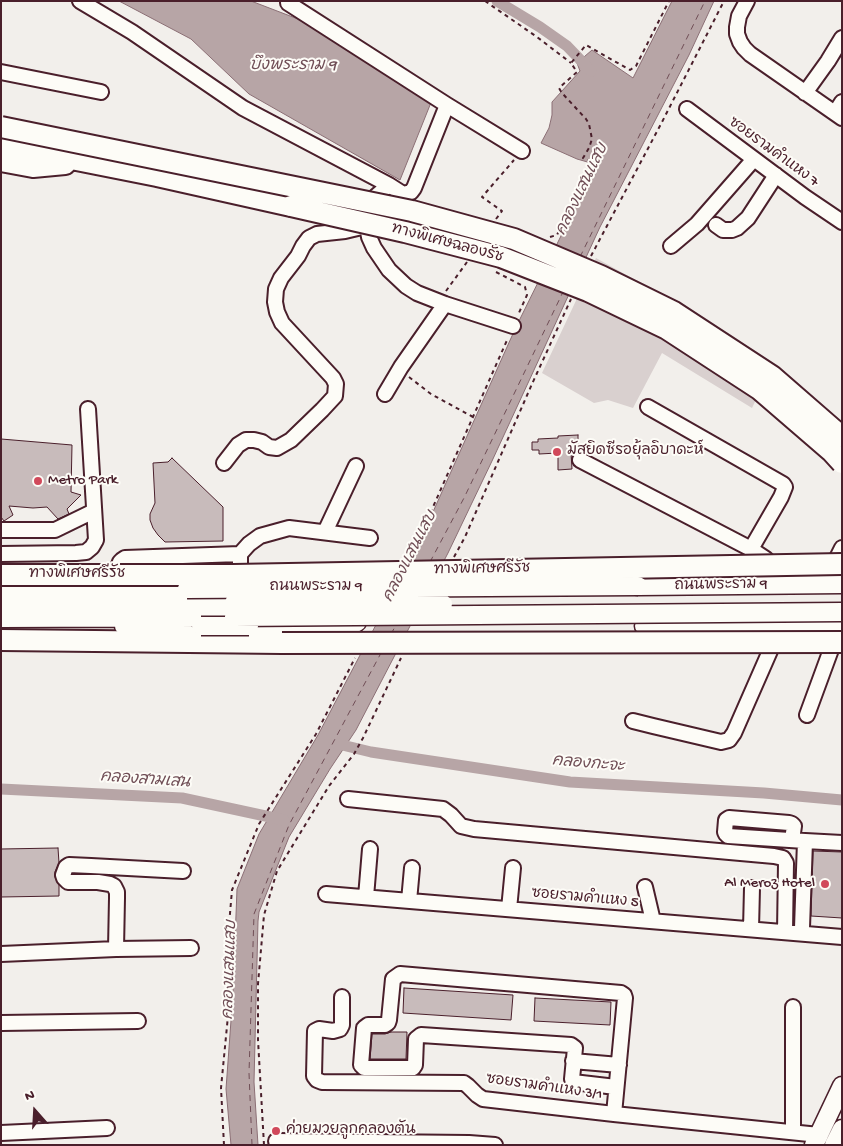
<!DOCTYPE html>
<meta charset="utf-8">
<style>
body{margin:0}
#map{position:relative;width:843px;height:1146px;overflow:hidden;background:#f2efeb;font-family:"Gochi Hand",sans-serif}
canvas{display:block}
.frame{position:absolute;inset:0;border:2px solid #4a1f2b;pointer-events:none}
.north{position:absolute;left:10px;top:1086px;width:50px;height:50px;-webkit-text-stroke:4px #fdfcf7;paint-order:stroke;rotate:341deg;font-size:14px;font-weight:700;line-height:20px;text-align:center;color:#4a1f2b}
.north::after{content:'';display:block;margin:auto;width:18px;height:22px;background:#4a1f2b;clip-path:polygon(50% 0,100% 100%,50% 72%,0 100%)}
</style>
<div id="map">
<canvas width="843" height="1146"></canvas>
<div class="frame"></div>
<div class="north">N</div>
</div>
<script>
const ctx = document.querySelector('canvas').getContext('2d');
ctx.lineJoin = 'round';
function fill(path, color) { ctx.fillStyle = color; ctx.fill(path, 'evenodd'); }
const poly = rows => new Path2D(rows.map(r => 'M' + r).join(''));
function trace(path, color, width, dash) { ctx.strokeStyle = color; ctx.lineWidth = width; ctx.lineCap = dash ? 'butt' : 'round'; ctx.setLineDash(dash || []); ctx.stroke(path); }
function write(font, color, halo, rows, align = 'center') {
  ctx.font = font + ' "Gochi Hand","Playpen Sans Thai",sans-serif'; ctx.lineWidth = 4; ctx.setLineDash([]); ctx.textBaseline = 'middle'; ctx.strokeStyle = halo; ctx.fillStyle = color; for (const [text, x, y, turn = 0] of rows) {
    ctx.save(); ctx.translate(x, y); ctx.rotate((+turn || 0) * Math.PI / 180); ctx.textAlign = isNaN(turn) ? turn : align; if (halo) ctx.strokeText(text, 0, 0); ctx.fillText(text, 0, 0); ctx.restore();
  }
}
fill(poly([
 [596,258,684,307,772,366,752,408,662,353,633,408,608,400,594,403,542,373]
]), '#d9d0cf');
const water = poly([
 [119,1,251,1,311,24,432,100,400,180,249,94,191,39,119,1],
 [672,1,714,1,689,55,600,227,492,461,448,553,356,730,330,769,289,837,259,912,258,921,254,1082,258,1145,231,1145,226,1089,233,993,237,889,259,834,318,735,419,543,516,327,596,165,591,163,577,159,541,143,549,128,552,115,552,102,580,71,577,63,592,50,633,78,672,1]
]);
fill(water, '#b7a5a6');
trace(water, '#8b6f75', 1);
trace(poly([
 [497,1,540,27,567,46,591,71],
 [334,743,371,752,570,782,764,793,842,800],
 [1,789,182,798,284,820]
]), '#b7a5a6', 11);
trace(poly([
 [580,257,705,1],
 [430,562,464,498,563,292],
 [391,634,396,625],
 [252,1145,249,1073,254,914,289,825,381,653]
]), '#704e56', 1, [6, 5]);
const building = poly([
 [578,435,578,452,571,453,572,469,558,470,558,453,539,454,539,450,532,450,532,442,538,442,538,439,558,438,558,436,578,435],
 [1,439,72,445,71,492,81,495,67,509,69,514,58,519,47,507,33,508,9,506,13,515,4,521,1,517,1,439],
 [172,458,223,507,223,541,165,542,158,535,153,528,150,520,150,514,155,503,153,463,168,462,172,458],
 [58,848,59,863,55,872,55,877,59,885,59,896,1,897,1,849,58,848],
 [813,851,842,852,842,918,811,916,813,851],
 [404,988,513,995,511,1020,403,1013,404,988],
 [535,998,611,1002,610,1025,534,1021,535,998],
 [391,1032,407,1032,406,1059,370,1059,372,1034,385,1034,391,1032]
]);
fill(building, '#c8bbbb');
trace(building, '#4a1f2b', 1);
const minor = poly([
 [80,1,132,32,243,108,389,185,403,194,411,192,414,188,447,105],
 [290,1,288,3,447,105,522,151],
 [747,1,739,16,737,27,737,34,740,42,744,48,750,54,842,118],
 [1,72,101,92],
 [805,93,828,61,842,38],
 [687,109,805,197,842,222],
 [835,113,842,102],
 [389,185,375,197,369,206,366,215,366,222,369,237,374,248,389,270,406,286,417,293,445,304,513,326],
 [716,225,723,230,732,230,737,228,748,218,776,175],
 [671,246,697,224,754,159],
 [385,394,401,367,445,304],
 [648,407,783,484,785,487,781,497,751,549],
 [580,460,751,549,766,559,769,570],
 [224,463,238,445,246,440,254,440,262,442,269,447,277,448,291,440,322,410,335,396,336,384,333,378,282,323,277,312,275,302,276,289,281,278,298,256,303,246,309,238,317,234,345,231,366,226],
 [1,530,55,530,94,511],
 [325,532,356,466],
 [1,554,76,553,86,552,92,547,96,540,88,409],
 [831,570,842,548],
 [240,576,240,554,249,544,260,536,289,528,370,538],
 [112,583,120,562,122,560,125,558,240,554],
 [807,715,836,636],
 [633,721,653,726,721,742,729,740,734,733,777,635],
 [348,799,443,809,451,815,461,826,474,829,774,856,783,858,786,863,785,932],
 [792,840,794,826,792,824,789,823,729,818,726,820,725,832,726,834,728,836,805,841,842,843],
 [645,887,653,921],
 [326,894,842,937],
 [366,897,370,849],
 [409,901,412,868],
 [509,909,513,868],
 [802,928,805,841],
 [751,929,752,888],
 [116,949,117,898,117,892,114,886,110,884,98,882,68,882,64,878,63,875,66,867,69,865,91,866,183,871],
 [1,954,116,949,191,948],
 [342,997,342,1025,340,1029,333,1031,319,1029,315,1031,314,1076,317,1080,322,1082,464,1083,468,1086,477,1095,483,1099,614,1114,819,1135],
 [1,1023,138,1021],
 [573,1061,619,1065],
 [614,1114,625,998,624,995,621,993,400,974,393,979,389,1020,388,1023,385,1025,368,1025,364,1028,361,1065,364,1068,413,1068,415,1065,416,1039,421,1035,571,1045,575,1048,572,1079,573,1082,616,1087],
 [793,1132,793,1007],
 [1,1133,107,1128],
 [276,1141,469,1143,495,1145]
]);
const major = poly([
 [638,586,842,584],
 [1,589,110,588,187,589],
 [126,589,165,580],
 [1,604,234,603],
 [1,618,234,617],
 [124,626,177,634,187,634],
 [644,626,842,627],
 [243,633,340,632,357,622,361,609,361,606],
 [814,1145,842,1086],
 [834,1145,842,1129]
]);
const highway = poly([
 [1,145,157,176,291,206],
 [1,161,33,167,65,164],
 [1,640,282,643]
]);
trace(minor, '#4a1f2b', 18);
trace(major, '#4a1f2b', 21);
trace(highway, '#4a1f2b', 24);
trace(poly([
 [485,1,537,37,571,63],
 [496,219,502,211,482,197,514,160],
 [550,237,557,235,591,162,583,158,589,148,592,139,589,124,586,119,562,93,559,88,577,72,571,63,586,45,630,70,636,66,669,1],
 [591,256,662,122,724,1],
 [496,272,525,287,527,295,518,315],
 [446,291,467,262],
 [409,377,431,394,473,417],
 [409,556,417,543,508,338],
 [454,557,465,537,532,384,571,299],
 [224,1145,221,1088,233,964,232,928,229,925,232,890,259,824,316,734,355,658],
 [264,1145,258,1040,258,984,264,915,277,871,329,786,354,754,363,738,401,658]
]), '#4a1f2b', 2, [4, 4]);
trace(minor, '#fdfcf7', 14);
trace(major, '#fdfcf7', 18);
trace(highway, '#fdfcf7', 20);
const majorBridge = poly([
 [187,589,638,586],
 [234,603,443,604],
 [234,617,842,612],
 [201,626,249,626]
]);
const highwayBridge = poly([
 [1,127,412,211,514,239,601,276,674,312,772,376,842,437],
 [291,206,405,232,501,257,588,291,667,329,759,389,832,452,842,463],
 [1,575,233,575,842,564],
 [282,643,842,642]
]);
trace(majorBridge, '#4a1f2b', 21, []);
trace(highwayBridge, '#4a1f2b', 24, []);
trace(majorBridge, '#fdfcf7', 18);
trace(highwayBridge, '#fdfcf7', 20);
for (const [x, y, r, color] of [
 [557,452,5,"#d1495b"],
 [38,481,5,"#d1495b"],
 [825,884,5,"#d1495b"],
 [276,1131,5,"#d1495b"]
]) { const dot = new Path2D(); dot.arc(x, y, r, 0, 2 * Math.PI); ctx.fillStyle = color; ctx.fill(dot); trace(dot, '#fdfcf7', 2); }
write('15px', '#4a1f2b', '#fdfcf7', [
 ["ซอยรามคำแหง 7",773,153,36],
 ["ทางพิเศษฉลองรัช",447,244,15],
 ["ทางพิเศษศรีรัช",482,570,-1],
 ["ทางพิเศษศรีรัช",77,575],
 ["ถนนพระราม 9",721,586,-1],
 ["ถนนพระราม 9",316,588],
 ["ซอยรามคำแหง 5",585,899,5],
 ["ซอยรามคำแหง 3/1",544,1088,8]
]);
write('15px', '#4a1f2b', '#fdfcf7', [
 ["มัสยิดซีรอยุ้ลอิบาดะห์",567,452],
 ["Metro Park",48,481],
 ["Al Meroz Hotel",815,884,"right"],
 ["ค่ายมวยลูกคลองตัน",286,1131]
], 'left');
write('italic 16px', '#704e56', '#fdfcf7', [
 ["บึงพระราม 9",293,67],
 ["คลองแสนแสบ",583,190,-64],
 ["คลองแสนแสบ",411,557,-63],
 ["คลองกะจะ",588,765,5],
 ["คลองสามเสน",145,781,4],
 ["คลองแสนแสบ",231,970,-88]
]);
</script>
